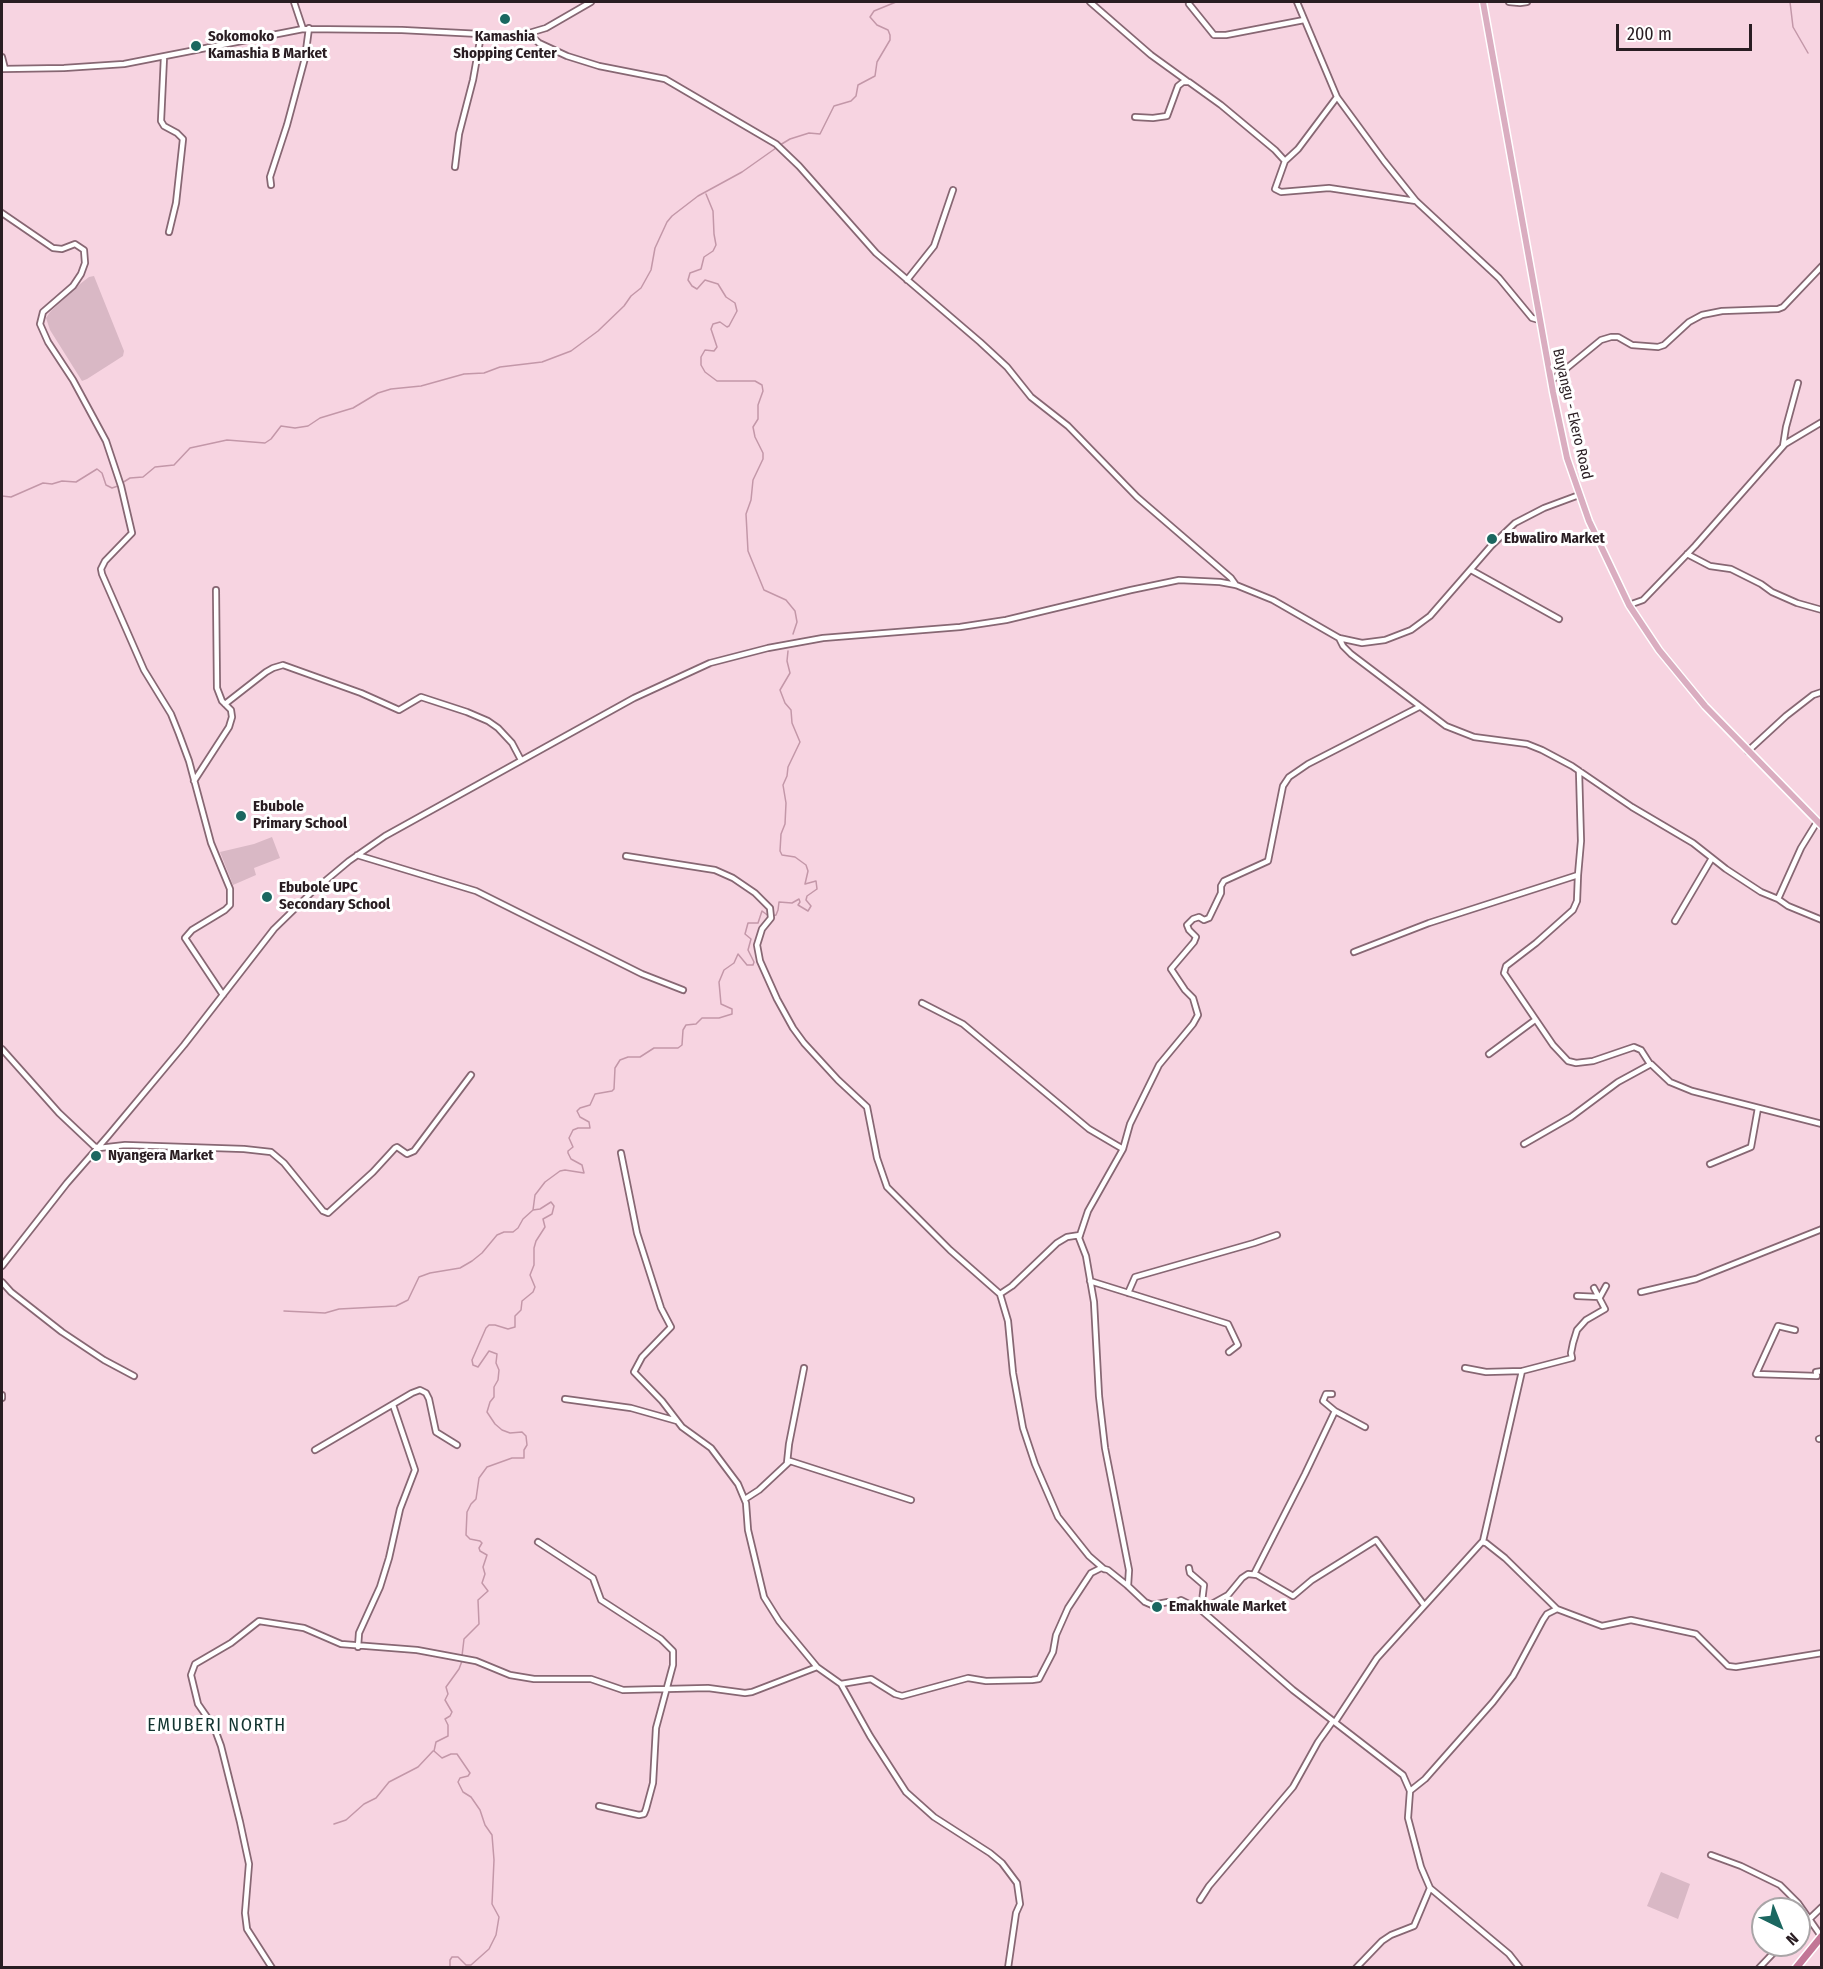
<!DOCTYPE html>
<style>
body{margin:0}
#map{position:relative;width:1823px;height:1969px;overflow:hidden;background:#f7d4e1;font-family:"Fira Sans Condensed",sans-serif}
canvas{display:block}
.frame{position:absolute;inset:0;border:3px solid #291d22;pointer-events:none}
.north{position:absolute;left:1751px;top:1897px;width:60px;height:60px;box-sizing:border-box;background:#fff;border:2px solid #a9a5a7;border-radius:50%;rotate:137deg;font-size:16px;font-weight:700;line-height:24px;text-align:center;color:#291d22}
.north::after{content:'';display:block;margin:auto;width:21px;height:27px;background:#1b6760;clip-path:polygon(50% 0,100% 100%,50% 72%,0 100%)}
.scale{position:absolute;left:1616px;top:24px;width:136px;height:27px;box-sizing:border-box;border:3px solid #291d22;border-top:0;padding-left:8px;font-size:18px;line-height:21px;white-space:nowrap;color:#291d22;-webkit-text-stroke:4px #fff;paint-order:stroke}
</style>
<div id="map">
<canvas width="1823" height="1969"></canvas>
<div class="frame"></div>
<div class="north">N</div>
<div class="scale">200 m</div>
</div>
<script>
const ctx = document.querySelector('canvas').getContext('2d');
ctx.lineJoin = 'round';
function fill(path, color) { ctx.fillStyle = color; ctx.fill(path, 'evenodd'); }
const poly = rows => new Path2D(rows.map(r => 'M' + r).join(''));
function trace(path, color, width, dash) { ctx.strokeStyle = color; ctx.lineWidth = width; ctx.lineCap = dash ? 'butt' : 'round'; ctx.setLineDash(dash || []); ctx.stroke(path); }
function write(font, color, halo, rows, align = 'center') {
  ctx.font = font + ' "Fira Sans Condensed",sans-serif'; ctx.lineWidth = 6; ctx.setLineDash([]); ctx.textBaseline = 'middle'; ctx.strokeStyle = halo; ctx.fillStyle = color; for (const [text, x, y, turn = 0] of rows) {
    ctx.save(); ctx.translate(x, y); ctx.rotate((+turn || 0) * Math.PI / 180); ctx.textAlign = isNaN(turn) ? turn : align; if (halo) ctx.strokeText(text, 0, 0); ctx.fillText(text, 0, 0); ctx.restore();
  }
}
fill(poly([
 [94,276,124,351,123,356,87,379,82,381,50,330,46,318,50,312,80,284,89,277],
 [272,837,280,858,254,868,256,875,233,885,220,852,254,844],
 [1661,1872,1690,1884,1678,1919,1647,1906]
]), '#d9b8c5');
trace(poly([
 [1790,2,1793,27,1808,53],
 [780,145,790,139,809,133,820,134,834,106,851,101,856,96,858,85,875,76,877,62,890,40,890,35,888,30,877,25,870,17,874,11,896,2],
 [706,194,713,211,714,234,716,245,713,251,704,257,701,269,690,273,688,280,692,286,697,289,705,280,718,284,726,297,735,303,737,311,729,326,727,327,720,322,713,324,711,329,717,347,714,351,705,350,701,357,701,365,705,372,717,381,755,381,762,385,763,391,758,405,758,419,753,427,755,437,763,453,763,459,753,480,751,500,746,514,748,551,764,590,786,600,795,611,797,622,793,634],
 [122,483,130,478,143,477,155,467,174,465,190,448,227,440,265,443,271,439,281,426,295,428,308,426,320,418,353,408,378,393,391,389,421,386,464,374,484,373,500,367,542,362,571,351,598,331,624,306,631,296,641,288,651,270,655,248,667,222,672,216,698,196,742,172,776,148],
 [2,496,11,497,43,483,52,484,62,481,76,482,97,469,102,473,106,485,112,488,118,486],
 [284,1311,325,1313,339,1309,396,1306,408,1300,419,1277,430,1273,460,1268,472,1261,482,1253,497,1235,504,1232,513,1232,518,1228,523,1219,533,1210,535,1195,545,1182,560,1171,565,1170,584,1173,582,1165,571,1159,568,1153,568,1151,573,1147,569,1138,573,1130,578,1128,590,1128,589,1122,580,1117,577,1111,580,1108,590,1105,595,1094,612,1091,614,1089,615,1068,620,1060,628,1057,640,1057,654,1048,678,1048,682,1045,683,1030,686,1025,696,1024,702,1018,719,1018,732,1014,732,1009,721,1004,719,982,724,970,734,963,738,954,747,965,753,965,754,962,748,950,751,939,745,934,748,923,758,923,762,911,770,917,776,915,778,910,779,902,792,903,799,899,800,902,798,905,808,911,811,906,806,900,807,896,817,889,816,881,805,884,808,871,806,865,795,857,782,855,780,851,781,834,785,824,786,803,783,785,787,776,788,767,800,742,792,723,791,710,785,703,780,690,790,673,787,661,788,651],
 [462,1656,464,1639,479,1624,478,1600,488,1591,482,1583,485,1574,483,1567,487,1555,480,1551,479,1548,482,1543,480,1541,470,1539,466,1535,467,1512,471,1504,476,1499,479,1478,487,1467,512,1458,524,1458,524,1450,527,1445,526,1436,522,1432,510,1433,502,1430,495,1424,487,1412,490,1402,494,1397,494,1387,498,1380,499,1370,496,1363,497,1354,489,1351,478,1367,473,1365,472,1360,486,1328,489,1325,495,1325,508,1329,515,1327,515,1316,521,1310,522,1301,533,1292,535,1287,530,1275,534,1265,534,1248,536,1241,545,1227,543,1219,552,1214,554,1206,551,1202,540,1209,533,1210],
 [334,1824,346,1820,364,1804,376,1798,389,1782,418,1767,433,1751],
 [450,1968,450,1960,452,1957,458,1957,466,1965,471,1965,489,1949,496,1935,499,1917,492,1904,494,1860,492,1835,485,1825,480,1810,471,1797,463,1792,458,1782,460,1778,468,1776,470,1773,457,1754,451,1754,442,1758,434,1751,436,1742,448,1736,448,1725,445,1719,450,1716,452,1712,445,1700,448,1694,446,1687,459,1669,462,1661]
]), '#c397a8', 1.5);
const minor = poly([
 [294,2,303,29],
 [1090,2,1151,55,1187,81],
 [1297,2,1337,97,1384,161,1416,201,1499,278,1532,318,1539,320],
 [1509,2,1520,3,1527,2],
 [1189,4,1214,35,1226,35,1304,20],
 [529,34,539,43,567,56,599,66,665,79,776,144,799,166,876,253,980,342,1007,367,1031,397,1068,426,1137,497,1231,578,1236,585],
 [2,57,5,69],
 [164,57,161,121,164,126,177,133,183,139,176,203,169,232],
 [2,69,64,68,124,64,303,29,402,30,519,36,546,28,591,2],
 [1337,97,1298,149,1285,161,1275,189,1281,192,1329,188,1416,201],
 [1135,117,1153,118,1167,116,1178,86,1183,82,1189,82,1221,105,1275,150,1285,161],
 [455,167,459,134,473,80,481,35],
 [271,185,270,177,287,125,305,58,309,28],
 [2,213,53,248,62,249,75,244,84,250,85,263,81,274,73,286,43,312,40,324,48,342,73,380,106,441,121,486,132,533,105,561,101,569,102,574,144,670,171,714,179,734,189,761,211,843,230,889,230,905,225,910,192,930,185,938,223,995],
 [907,280,934,246,953,190],
 [1551,381,1601,340,1611,337,1618,337,1632,345,1658,347,1664,345,1689,322,1702,315,1722,311,1778,309,1783,307,1822,266],
 [1783,446,1786,427,1798,383],
 [1687,554,1710,566,1731,569,1761,584,1772,592,1797,603,1822,610],
 [1471,570,1559,619],
 [1629,605,1643,600,1695,546,1785,444,1822,422],
 [1339,638,1343,646,1351,654,1446,726,1474,737,1527,744,1542,750,1572,766,1632,807,1693,843,1726,869,1761,892,1778,899,1788,906,1822,920],
 [225,704,266,672,273,668,283,665,361,693,399,710,421,697,467,712,488,721,498,728,512,743,521,760],
 [1748,751,1786,716,1813,695,1822,692],
 [194,781,229,727,232,717,231,710,222,701,217,688,216,590],
 [357,855,476,891,642,974,683,990],
 [626,856,715,870,733,878,755,893,770,908,771,918,762,929,757,945,760,961,777,999,793,1028,804,1043,838,1080,867,1107,877,1158,887,1187,950,1250,1000,1294,1008,1321,1013,1373,1023,1428,1035,1464,1058,1517,1089,1556,1104,1569],
 [1578,875,1577,901,1573,910,1536,943,1506,966,1504,973,1553,1045,1568,1061,1576,1063,1593,1061,1634,1047,1641,1050,1650,1064],
 [1778,899,1801,848,1817,822],
 [1675,921,1712,858],
 [1354,952,1429,923,1578,875,1581,841,1579,771],
 [922,1003,963,1024,1089,1129,1123,1149,1088,1211,1079,1238,1086,1256,1094,1302,1099,1396,1105,1448,1129,1570,1128,1586],
 [2,1049,59,1113,94,1146,99,1148,125,1145,244,1149,271,1152,284,1163,323,1211,328,1213,373,1172,395,1148,397,1147,407,1154,414,1151,471,1075],
 [1489,1054,1535,1020],
 [1524,1144,1571,1117,1618,1082,1651,1064,1670,1082,1692,1091,1822,1124],
 [1123,1149,1130,1124,1159,1065,1193,1024,1198,1015,1193,998,1185,990,1171,969,1194,942,1196,937,1189,930,1187,925,1193,919,1199,917,1204,920,1209,918,1221,893,1221,886,1224,881,1268,861,1283,786,1289,777,1308,764,1419,707],
 [621,1153,637,1233,661,1308,671,1327,642,1357,634,1372,662,1401,682,1427,711,1448,738,1484,746,1503,748,1530,764,1597,779,1621,817,1667],
 [1710,1164,1751,1147,1758,1108],
 [2,1266,67,1183,108,1136,184,1045,274,929,312,892,349,861,385,836,634,698,710,663,768,648,823,638,960,627,1006,620,1131,590,1179,580,1220,582,1236,585,1273,600,1339,638,1362,643,1385,640,1411,630,1430,616,1491,546,1515,523,1544,508,1579,495],
 [1090,1281,1228,1324,1238,1345,1229,1352],
 [2,1282,11,1292,62,1332,104,1360,134,1376],
 [1641,1292,1696,1279,1822,1229],
 [1128,1293,1135,1277,1254,1243,1277,1235],
 [1000,1294,1012,1286,1057,1243,1067,1237,1080,1235],
 [1577,1296,1600,1297],
 [1600,1297,1606,1286],
 [1795,1330,1778,1326,1756,1374,1817,1376,1816,1372,1822,1371],
 [1465,1368,1486,1372,1522,1371,1572,1358,1571,1353,1573,1343,1577,1330,1586,1320,1605,1309,1594,1288],
 [1332,1394,1326,1394,1323,1401,1335,1411],
 [2,1395,2,1398],
 [565,1399,631,1408,677,1421],
 [1819,1439,1822,1438],
 [315,1450,412,1393,420,1390,426,1393,429,1399,436,1432,457,1445],
 [787,1463,789,1444,804,1368],
 [745,1499,759,1490,790,1461,911,1500],
 [1483,1541,1522,1371],
 [538,1542,593,1578,601,1600,661,1639,673,1651,673,1665,656,1728,653,1783,646,1809,644,1814,639,1815,599,1806],
 [1189,1568,1190,1573,1204,1585,1201,1610],
 [1254,1574,1305,1474,1335,1411,1365,1427],
 [1201,1610,1228,1595,1242,1578,1248,1574,1257,1575,1293,1596,1312,1580,1376,1540,1424,1605],
 [358,1647,359,1633,380,1587,389,1558,400,1509,415,1470,393,1405],
 [841,1684,870,1736,906,1792,934,1817,990,1853,1002,1863,1017,1883,1020,1904,1016,1913,1008,1968],
 [1335,1722,1377,1658,1482,1542,1486,1543,1505,1558,1557,1609],
 [1410,1791,1425,1779,1493,1702,1513,1676,1543,1620,1547,1614,1557,1609,1602,1626,1631,1620,1696,1634,1728,1666,1736,1667,1822,1653],
 [1711,1855,1741,1866,1780,1885,1798,1903,1821,1936],
 [1200,1900,1209,1886,1293,1787,1318,1742,1333,1721],
 [1799,1929,1822,1907],
 [272,1968,247,1929,245,1913,249,1864,240,1822,221,1746,214,1727,198,1704,191,1675,195,1664,231,1643,259,1621,304,1628,341,1644,417,1650,476,1661,510,1675,534,1679,591,1679,623,1690,708,1688,745,1693,752,1692,817,1667,841,1684,871,1679,895,1694,902,1696,968,1678,986,1681,1032,1680,1039,1679,1053,1652,1056,1635,1068,1608,1091,1573,1101,1568,1108,1570,1128,1586,1145,1602,1152,1605,1168,1602,1173,1604,1181,1600,1201,1610,1293,1690,1403,1775,1410,1791,1408,1818,1421,1867,1430,1888,1509,1954,1520,1968],
 [1356,1968,1382,1941,1391,1935,1414,1926,1430,1888],
 [1759,1968,1781,1945]
]);
const major = poly([
 [1483,2,1553,392,1567,458,1589,521,1629,605,1659,650,1705,706,1822,826]
]);
const highway = poly([
 [1796,1968,1822,1936]
]);
trace(minor, '#876773', 8);
trace(major, '#fff', 9);
trace(highway, '#fff', 10);
trace(minor, '#fff', 4.5);
trace(major, '#daadc0', 6);
trace(highway, '#c27696', 7);
for (const [x, y, r, color] of [
 [505,19,6,"#1b6760"],
 [196,46,6,"#1b6760"],
 [1492,539,6,"#1b6760"],
 [241,816,6,"#1b6760"],
 [267,897,6,"#1b6760"],
 [96,1156,6,"#1b6760"],
 [1157,1607,6,"#1b6760"]
]) { const dot = new Path2D(); dot.arc(x, y, r, 0, 2 * Math.PI); ctx.fillStyle = color; ctx.fill(dot); trace(dot, '#fff', 2); }
write('bold 15px', '#291d22', '#fff', [
 ["Sokomoko",208,37],
 ["Kamashia B Market",208,54],
 ["Kamashia",505,37,"center"],
 ["Shopping Center",505,54,"center"],
 ["Ebwaliro Market",1504,539],
 ["Ebubole",253,807],
 ["Primary School",253,824],
 ["Ebubole UPC",279,888],
 ["Secondary School",279,905],
 ["Nyangera Market",108,1156],
 ["Emakhwale Market",1169,1607]
], 'left');
write('15px', '#291d22', '#fff', [
 ["Buyangu - Ekero Road",1572,414,77]
]);
ctx.letterSpacing = '1.5px';
write('18px', '#123430', '#fff', [
 ["EMUBERI NORTH",217,1726]
]);
ctx.letterSpacing = '0px';
</script>
